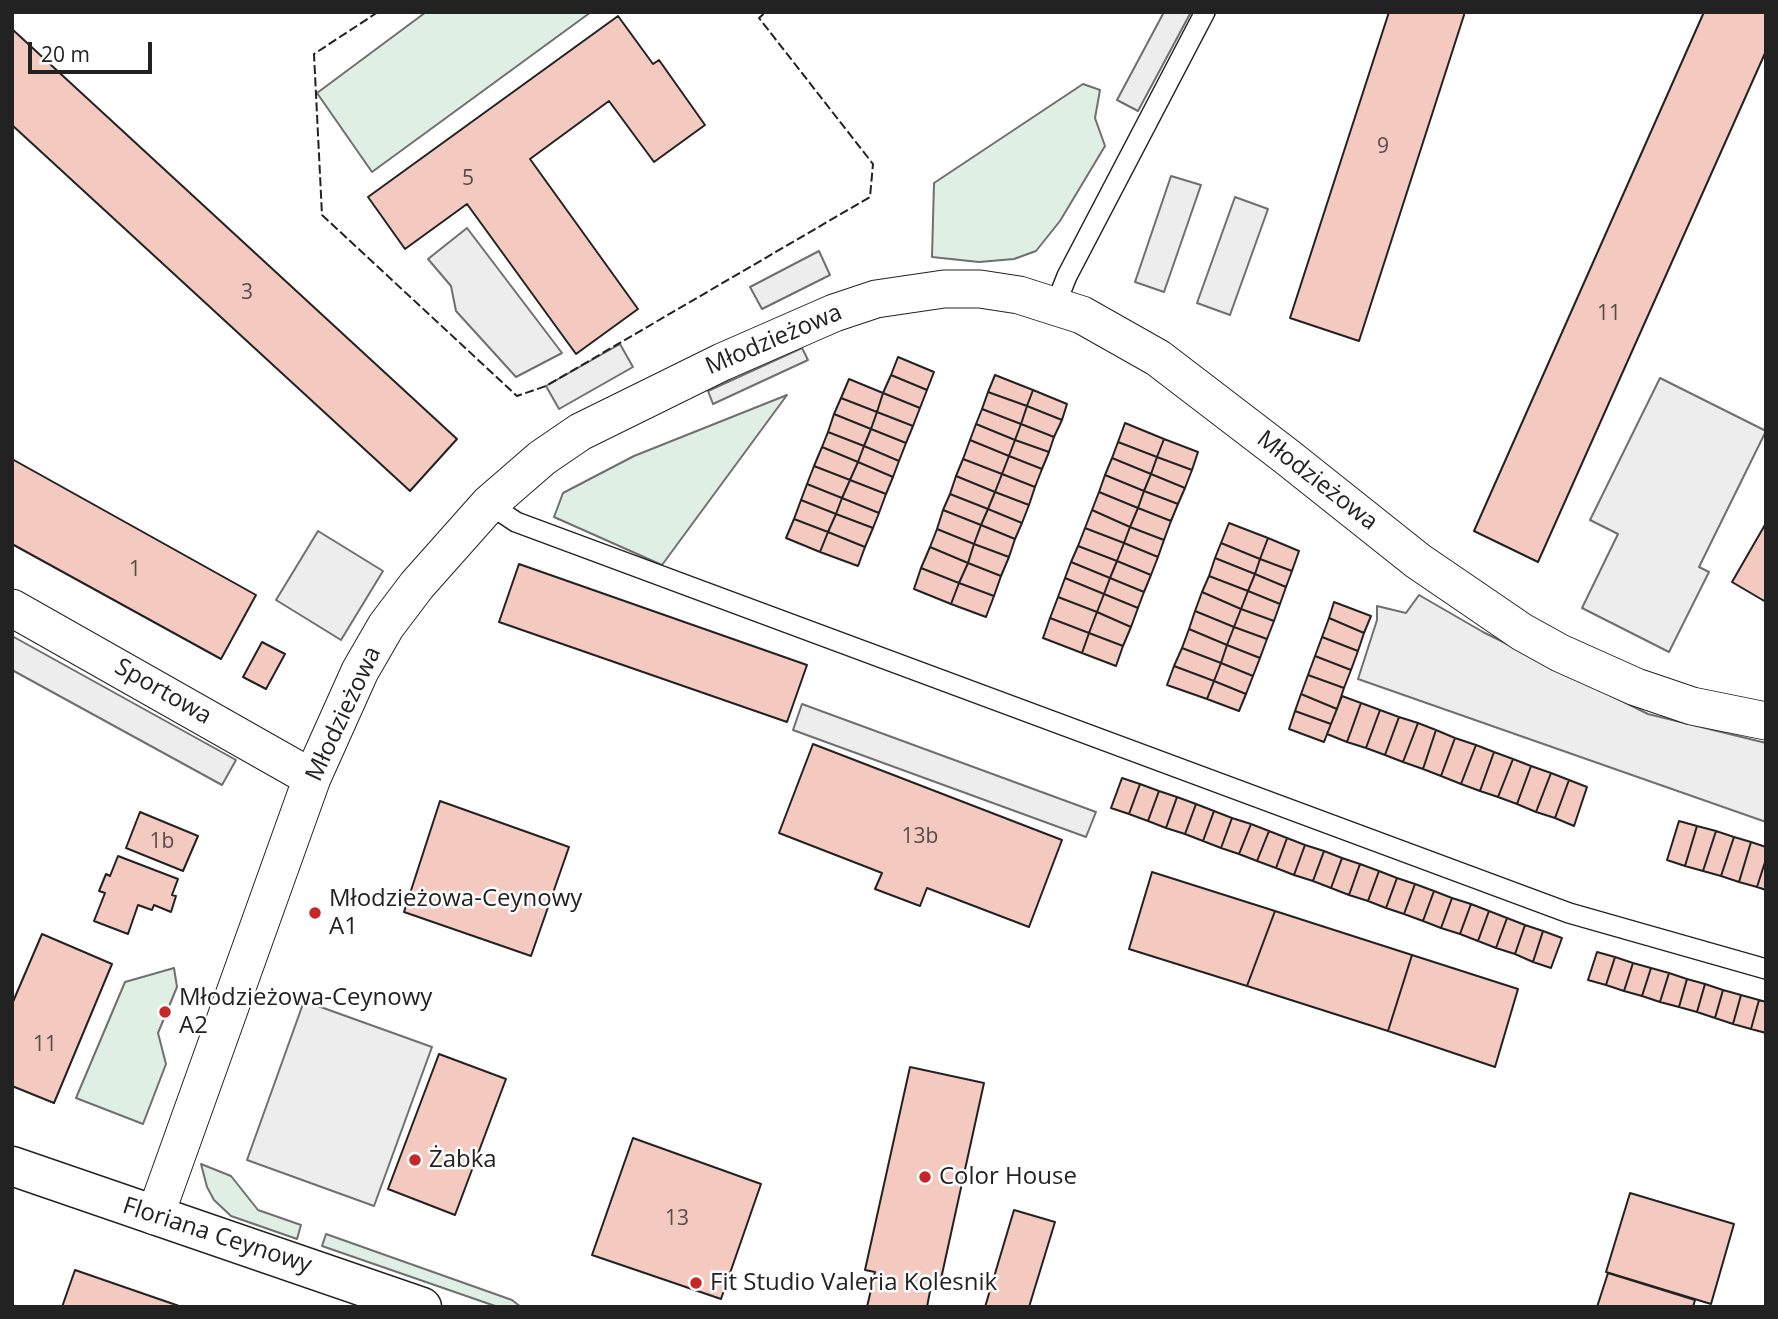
<!DOCTYPE html>
<meta charset="utf-8">
<style>
body{margin:0}
#map{position:relative;width:1778px;height:1319px;overflow:hidden;background:#fff;font-family:"Open Sans",sans-serif}
canvas{display:block}
.frame{position:absolute;inset:0;border:14px solid #222;pointer-events:none}
.scale{position:absolute;left:28px;top:42px;width:124px;height:32px;box-sizing:border-box;border:4px solid #222;border-top:0;padding-left:9px;font-size:21px;line-height:24px;white-space:nowrap;color:#222;-webkit-text-stroke:5px #fff;paint-order:stroke}
</style>
<div id="map">
<canvas width="1778" height="1319"></canvas>
<div class="frame"></div>
<div class="scale">20 m</div>
</div>
<script>
const ctx = document.querySelector('canvas').getContext('2d');
ctx.lineJoin = 'round';
function fill(path, color) { ctx.fillStyle = color; ctx.fill(path, 'evenodd'); }
const poly = rows => new Path2D(rows.map(r => 'M' + r).join(''));
function trace(path, color, width, dash) { ctx.strokeStyle = color; ctx.lineWidth = width; ctx.lineCap = dash ? 'butt' : 'round'; ctx.setLineDash(dash || []); ctx.stroke(path); }
function write(font, color, halo, rows, align = 'center') {
  ctx.font = font + ' "Open Sans",sans-serif'; ctx.lineWidth = 5; ctx.setLineDash([]); ctx.textBaseline = 'middle'; ctx.strokeStyle = halo; ctx.fillStyle = color; for (const [text, x, y, turn = 0] of rows) {
    ctx.save(); ctx.translate(x, y); ctx.rotate((+turn || 0) * Math.PI / 180); ctx.textAlign = isNaN(turn) ? turn : align; if (halo) ctx.strokeText(text, 0, 0); ctx.fillText(text, 0, 0); ctx.restore();
  }
}
const green = poly([
 [426,12,591,12,372,172,317,93,426,12],
 [1083,84,1100,90,1095,118,1105,146,1060,221,1036,251,1014,259,979,262,932,257,934,183,1083,84],
 [787,395,662,565,554,517,563,493,634,456,787,395],
 [174,968,177,987,158,1033,166,1064,143,1124,76,1098,125,982,174,968],
 [201,1164,231,1176,258,1210,301,1225,297,1239,231,1216,214,1200,207,1187,201,1164],
 [326,1234,512,1300,521,1307,498,1307,322,1246,326,1234]
]);
fill(green, '#e0efe3');
trace(green, '#6f6f6f', 2);
const parking = poly([
 [1164,12,1191,12,1138,111,1117,100,1164,12],
 [1171,176,1201,185,1164,292,1135,282,1171,176],
 [1235,197,1268,209,1230,315,1197,303,1235,197],
 [467,228,562,353,516,377,456,311,451,286,428,259,467,228],
 [819,251,830,275,762,309,750,287,819,251],
 [620,344,633,367,559,409,546,386,620,344],
 [802,348,808,360,713,404,708,391,802,348],
 [1660,378,1766,431,1699,567,1709,572,1669,652,1582,608,1618,534,1590,520,1660,378],
 [318,531,383,571,341,640,276,600,318,531],
 [1419,595,1483,632,1648,714,1766,743,1766,822,1358,679,1377,620,1377,606,1406,613,1419,595],
 [12,636,236,760,222,785,12,670,12,636],
 [802,704,1096,812,1086,837,793,730,802,704],
 [304,1001,432,1047,374,1206,247,1160,304,1001]
]);
fill(parking, '#ededed');
trace(parking, '#6f6f6f', 2);
const building = poly([
 [1389,12,1465,12,1359,341,1290,318,1389,12],
 [1704,12,1766,12,1766,51,1538,562,1474,531,1704,12],
 [618,16,653,64,659,60,705,125,654,162,609,101,530,159,638,309,576,354,467,204,405,249,368,197,618,16],
 [12,29,457,439,410,491,12,125,12,29],
 [898,357,934,372,927,390,891,375,898,357],
 [891,375,927,390,920,408,883,393,891,375],
 [995,375,1033,390,1027,406,988,392,995,375],
 [849,379,883,393,877,412,841,398,849,379],
 [1033,390,1067,404,1062,420,1027,406,1033,390],
 [988,392,1027,406,1021,424,982,409,988,392],
 [883,393,920,408,913,426,877,412,883,393],
 [841,398,877,412,871,429,834,414,841,398],
 [1027,406,1062,420,1054,437,1021,424,1027,406],
 [982,409,1021,424,1015,440,976,424,982,409],
 [877,412,913,426,906,443,871,429,877,412],
 [834,414,871,429,864,446,828,432,834,414],
 [1125,423,1164,439,1157,457,1118,442,1125,423],
 [976,424,1015,440,1009,456,970,440,976,424],
 [1021,424,1054,437,1049,452,1015,440,1021,424],
 [871,429,906,443,899,461,864,446,871,429],
 [828,432,864,446,858,462,822,447,828,432],
 [1164,439,1198,452,1192,470,1157,457,1164,439],
 [970,440,1009,456,1002,474,963,459,970,440],
 [1015,440,1049,452,1042,469,1009,456,1015,440],
 [1118,442,1157,457,1151,474,1112,458,1118,442],
 [864,446,899,461,893,477,858,462,864,446],
 [822,447,858,462,850,480,814,466,822,447],
 [1009,456,1042,469,1035,487,1002,474,1009,456],
 [1157,457,1192,470,1185,488,1151,474,1157,457],
 [1112,458,1151,474,1144,491,1105,475,1112,458],
 [12,459,256,595,221,659,12,544,12,459],
 [963,459,1002,474,995,492,956,476,963,459],
 [858,462,893,477,886,494,850,480,858,462],
 [814,466,850,480,842,498,807,484,814,466],
 [1002,474,1035,487,1029,505,995,492,1002,474],
 [1151,474,1185,488,1178,504,1144,491,1151,474],
 [1105,475,1144,491,1138,508,1099,492,1105,475],
 [956,476,995,492,988,509,950,494,956,476],
 [850,480,886,494,879,513,842,498,850,480],
 [807,484,842,498,836,514,801,500,807,484],
 [1144,491,1178,504,1171,521,1138,508,1144,491],
 [995,492,1029,505,1022,523,988,509,995,492],
 [1099,492,1138,508,1130,527,1092,510,1099,492],
 [950,494,988,509,981,525,943,510,950,494],
 [842,498,879,513,873,528,836,514,842,498],
 [801,500,836,514,828,532,794,519,801,500],
 [1138,508,1171,521,1164,540,1130,527,1138,508],
 [988,509,1022,523,1015,539,981,525,988,509],
 [943,510,981,525,974,544,937,529,943,510],
 [1092,510,1130,527,1124,543,1085,528,1092,510],
 [836,514,873,528,865,547,828,532,836,514],
 [794,519,828,532,820,552,786,538,794,519],
 [1229,523,1268,538,1260,559,1221,543,1229,523],
 [1766,523,1766,602,1732,582,1766,523],
 [981,525,1015,539,1009,557,974,544,981,525],
 [1130,527,1164,540,1158,557,1124,543,1130,527],
 [1085,528,1124,543,1117,561,1078,546,1085,528],
 [937,529,974,544,968,563,930,547,937,529],
 [828,532,865,547,858,566,820,552,828,532],
 [1268,538,1299,551,1292,571,1260,559,1268,538],
 [1124,543,1158,557,1151,575,1117,561,1124,543],
 [1221,543,1260,559,1255,574,1215,558,1221,543],
 [974,544,1009,557,1001,576,968,563,974,544],
 [1078,546,1117,561,1110,578,1071,562,1078,546],
 [930,547,968,563,959,583,921,568,930,547],
 [1215,558,1255,574,1248,591,1209,576,1215,558],
 [1260,559,1292,571,1286,587,1255,574,1260,559],
 [1117,561,1151,575,1144,592,1110,578,1117,561],
 [1071,562,1110,578,1104,594,1065,578,1071,562],
 [968,563,1001,576,994,596,959,583,968,563],
 [519,564,807,665,787,722,499,622,519,564],
 [921,568,959,583,951,604,914,589,921,568],
 [1255,574,1286,587,1280,604,1248,591,1255,574],
 [1209,576,1248,591,1241,609,1202,592,1209,576],
 [1065,578,1104,594,1097,612,1058,597,1065,578],
 [1110,578,1144,592,1138,608,1104,594,1110,578],
 [959,583,994,596,986,617,951,604,959,583],
 [1248,591,1280,604,1274,621,1241,609,1248,591],
 [1202,592,1241,609,1234,627,1195,611,1202,592],
 [1104,594,1138,608,1131,627,1097,612,1104,594],
 [1058,597,1097,612,1089,633,1050,618,1058,597],
 [1334,602,1371,616,1364,633,1329,618,1334,602],
 [1241,609,1274,621,1267,639,1234,627,1241,609],
 [1195,611,1234,627,1227,645,1189,629,1195,611],
 [1097,612,1131,627,1123,646,1089,633,1097,612],
 [1050,618,1089,633,1082,653,1043,638,1050,618],
 [1329,618,1364,633,1358,651,1322,637,1329,618],
 [1234,627,1267,639,1260,658,1227,645,1234,627],
 [1189,629,1227,645,1221,663,1182,648,1189,629],
 [1089,633,1123,646,1116,666,1082,653,1089,633],
 [1322,637,1358,651,1351,670,1315,656,1322,637],
 [262,642,285,654,266,689,243,677,262,642],
 [1227,645,1260,658,1253,676,1221,663,1227,645],
 [1182,648,1221,663,1214,681,1174,666,1182,648],
 [1315,656,1351,670,1344,688,1308,675,1315,656],
 [1221,663,1253,676,1246,694,1214,681,1221,663],
 [1174,666,1214,681,1207,699,1167,685,1174,666],
 [1308,675,1344,688,1337,709,1301,694,1308,675],
 [1214,681,1246,694,1239,711,1207,699,1214,681],
 [1301,694,1337,709,1331,724,1295,711,1301,694],
 [1342,696,1361,703,1347,742,1327,734,1342,696],
 [1361,703,1380,710,1366,748,1347,742,1361,703],
 [1380,710,1399,717,1385,755,1366,748,1380,710],
 [1295,711,1331,724,1324,742,1289,729,1295,711],
 [1399,717,1418,723,1403,762,1385,755,1399,717],
 [1418,723,1436,730,1423,769,1403,762,1418,723],
 [1436,730,1455,738,1441,776,1423,769,1436,730],
 [1455,738,1476,745,1461,784,1441,776,1455,738],
 [813,744,1062,840,1029,927,927,888,920,906,875,889,882,873,779,833,813,744],
 [1476,745,1494,752,1480,791,1461,784,1476,745],
 [1494,752,1513,759,1498,797,1480,791,1494,752],
 [1513,759,1531,766,1517,804,1498,797,1513,759],
 [1531,766,1551,773,1536,812,1517,804,1531,766],
 [1551,773,1569,780,1555,818,1536,812,1551,773],
 [1122,778,1140,784,1129,814,1111,808,1122,778],
 [1569,780,1587,787,1574,826,1555,818,1569,780],
 [1140,784,1159,791,1148,821,1129,814,1140,784],
 [1159,791,1177,797,1166,828,1148,821,1159,791],
 [1177,797,1196,804,1185,834,1166,828,1177,797],
 [440,801,569,847,531,956,404,912,440,801],
 [1196,804,1214,811,1203,841,1185,834,1196,804],
 [1214,811,1232,818,1221,848,1203,841,1214,811],
 [140,812,198,836,183,871,126,848,140,812],
 [1232,818,1251,824,1239,854,1221,848,1232,818],
 [1679,821,1697,826,1685,866,1667,860,1679,821],
 [1251,824,1269,831,1257,861,1239,854,1251,824],
 [1697,826,1716,831,1703,871,1685,866,1697,826],
 [1269,831,1287,838,1276,868,1257,861,1269,831],
 [1716,831,1734,837,1721,876,1703,871,1716,831],
 [1734,837,1751,842,1739,882,1721,876,1734,837],
 [1287,838,1305,845,1294,875,1276,868,1287,838],
 [1751,842,1766,847,1766,859,1757,887,1739,882,1751,842],
 [1305,845,1324,851,1313,881,1294,875,1305,845],
 [1324,851,1342,858,1331,888,1313,881,1324,851],
 [118,856,178,879,172,895,176,896,171,912,154,905,152,910,138,905,128,934,94,921,105,893,99,891,106,874,110,876,118,856],
 [1342,858,1360,864,1349,895,1331,888,1342,858],
 [1766,859,1766,890,1757,887,1766,859],
 [1360,864,1379,871,1368,901,1349,895,1360,864],
 [1379,871,1397,878,1386,908,1368,901,1379,871],
 [1152,872,1275,911,1247,986,1129,949,1152,872],
 [1397,878,1415,884,1404,914,1386,908,1397,878],
 [1415,884,1434,891,1423,921,1404,914,1415,884],
 [1434,891,1452,898,1441,928,1423,921,1434,891],
 [1452,898,1471,904,1460,934,1441,928,1452,898],
 [1471,904,1489,911,1478,941,1460,934,1471,904],
 [1275,911,1412,955,1388,1031,1247,986,1275,911],
 [1489,911,1507,918,1496,948,1478,941,1489,911],
 [1507,918,1525,925,1515,954,1496,948,1507,918],
 [1525,925,1543,931,1533,962,1515,954,1525,925],
 [1543,931,1562,938,1551,968,1533,962,1543,931],
 [42,934,112,964,54,1103,12,1086,12,1004,42,934],
 [1597,952,1615,957,1606,985,1588,980,1597,952],
 [1412,955,1518,989,1495,1067,1388,1031,1412,955],
 [1615,957,1633,963,1624,991,1606,985,1615,957],
 [1633,963,1651,968,1642,996,1624,991,1633,963],
 [1651,968,1669,973,1660,1002,1642,996,1651,968],
 [1669,973,1687,979,1679,1007,1660,1002,1669,973],
 [1687,979,1705,984,1697,1012,1679,1007,1687,979],
 [1705,984,1723,990,1715,1018,1697,1012,1705,984],
 [1723,990,1741,995,1733,1024,1715,1018,1723,990],
 [1741,995,1759,1000,1751,1029,1733,1024,1741,995],
 [1759,1000,1766,1002,1766,1033,1751,1029,1759,1000],
 [439,1054,506,1079,455,1215,388,1189,439,1054],
 [910,1067,984,1083,939,1288,931,1286,927,1307,867,1307,875,1272,865,1270,910,1067],
 [633,1138,761,1184,721,1299,592,1255,633,1138],
 [1630,1193,1734,1224,1711,1304,1606,1272,1630,1193],
 [1014,1210,1055,1222,1029,1307,985,1307,1014,1210],
 [75,1270,182,1307,62,1307,75,1270],
 [1608,1273,1695,1300,1693,1307,1597,1307,1608,1273]
]);
fill(building, '#f3c9c0');
trace(building, '#222', 2);
const service = poly([
 [1055,306,1067,276,1205,12],
 [489,504,516,522,1569,913,1766,969]
]);
const minor = poly([
 [12,608,312,778],
 [155,1216,312,778,360,671,386,626,417,585,489,504,542,458,580,432,722,362,834,313,876,299,944,289,980,289,1019,295,1082,315,1158,358,1286,456,1418,561,1522,632,1560,653,1636,687,1692,706,1766,721]
]);
const tertiary = poly([
 [12,1166,422,1307]
]);
trace(service, '#222', 22);
trace(minor, '#222', 39);
trace(tertiary, '#222', 41);
trace(service, '#fff', 19);
trace(minor, '#fff', 37);
trace(tertiary, '#fff', 38);
trace(poly([
 [378,12,314,54,322,215,517,396,546,386,870,197,873,164,759,18,766,12]
]), '#222', 2, [9, 3.5]);
for (const [x, y, r, color] of [
 [315,913,7,"#c62828"],
 [165,1012,7,"#c62828"],
 [415,1160,7,"#c62828"],
 [925,1177,7,"#c62828"],
 [696,1283,7,"#c62828"]
]) { const dot = new Path2D(); dot.arc(x, y, r, 0, 2 * Math.PI); ctx.fillStyle = color; ctx.fill(dot); trace(dot, '#fff', 2.5); }
write('21px', '#564c4a', null, [
 ["9",1383,147],
 ["5",468,179],
 ["3",247,293],
 ["11",1609,314],
 ["1",135,570],
 ["13b",920,837],
 ["1b",162,842],
 ["11",45,1045],
 ["13",677,1219]
]);
write('24px', '#222', '#fff', [
 ["Młodzieżowa",774,340,-23],
 ["Młodzieżowa",1317,481,38],
 ["Sportowa",163,692,30],
 ["Młodzieżowa",344,714,-65],
 ["Floriana Ceynowy",217,1236,18]
]);
write('24px', '#222', '#fff', [
 ["Młodzieżowa-Ceynowy",329,899],
 ["A1",329,927],
 ["Młodzieżowa-Ceynowy",179,998],
 ["A2",179,1026],
 ["Żabka",429,1160],
 ["Color House",939,1177],
 ["Fit Studio Valeria Kolesnik",710,1283]
], 'left');
</script>
